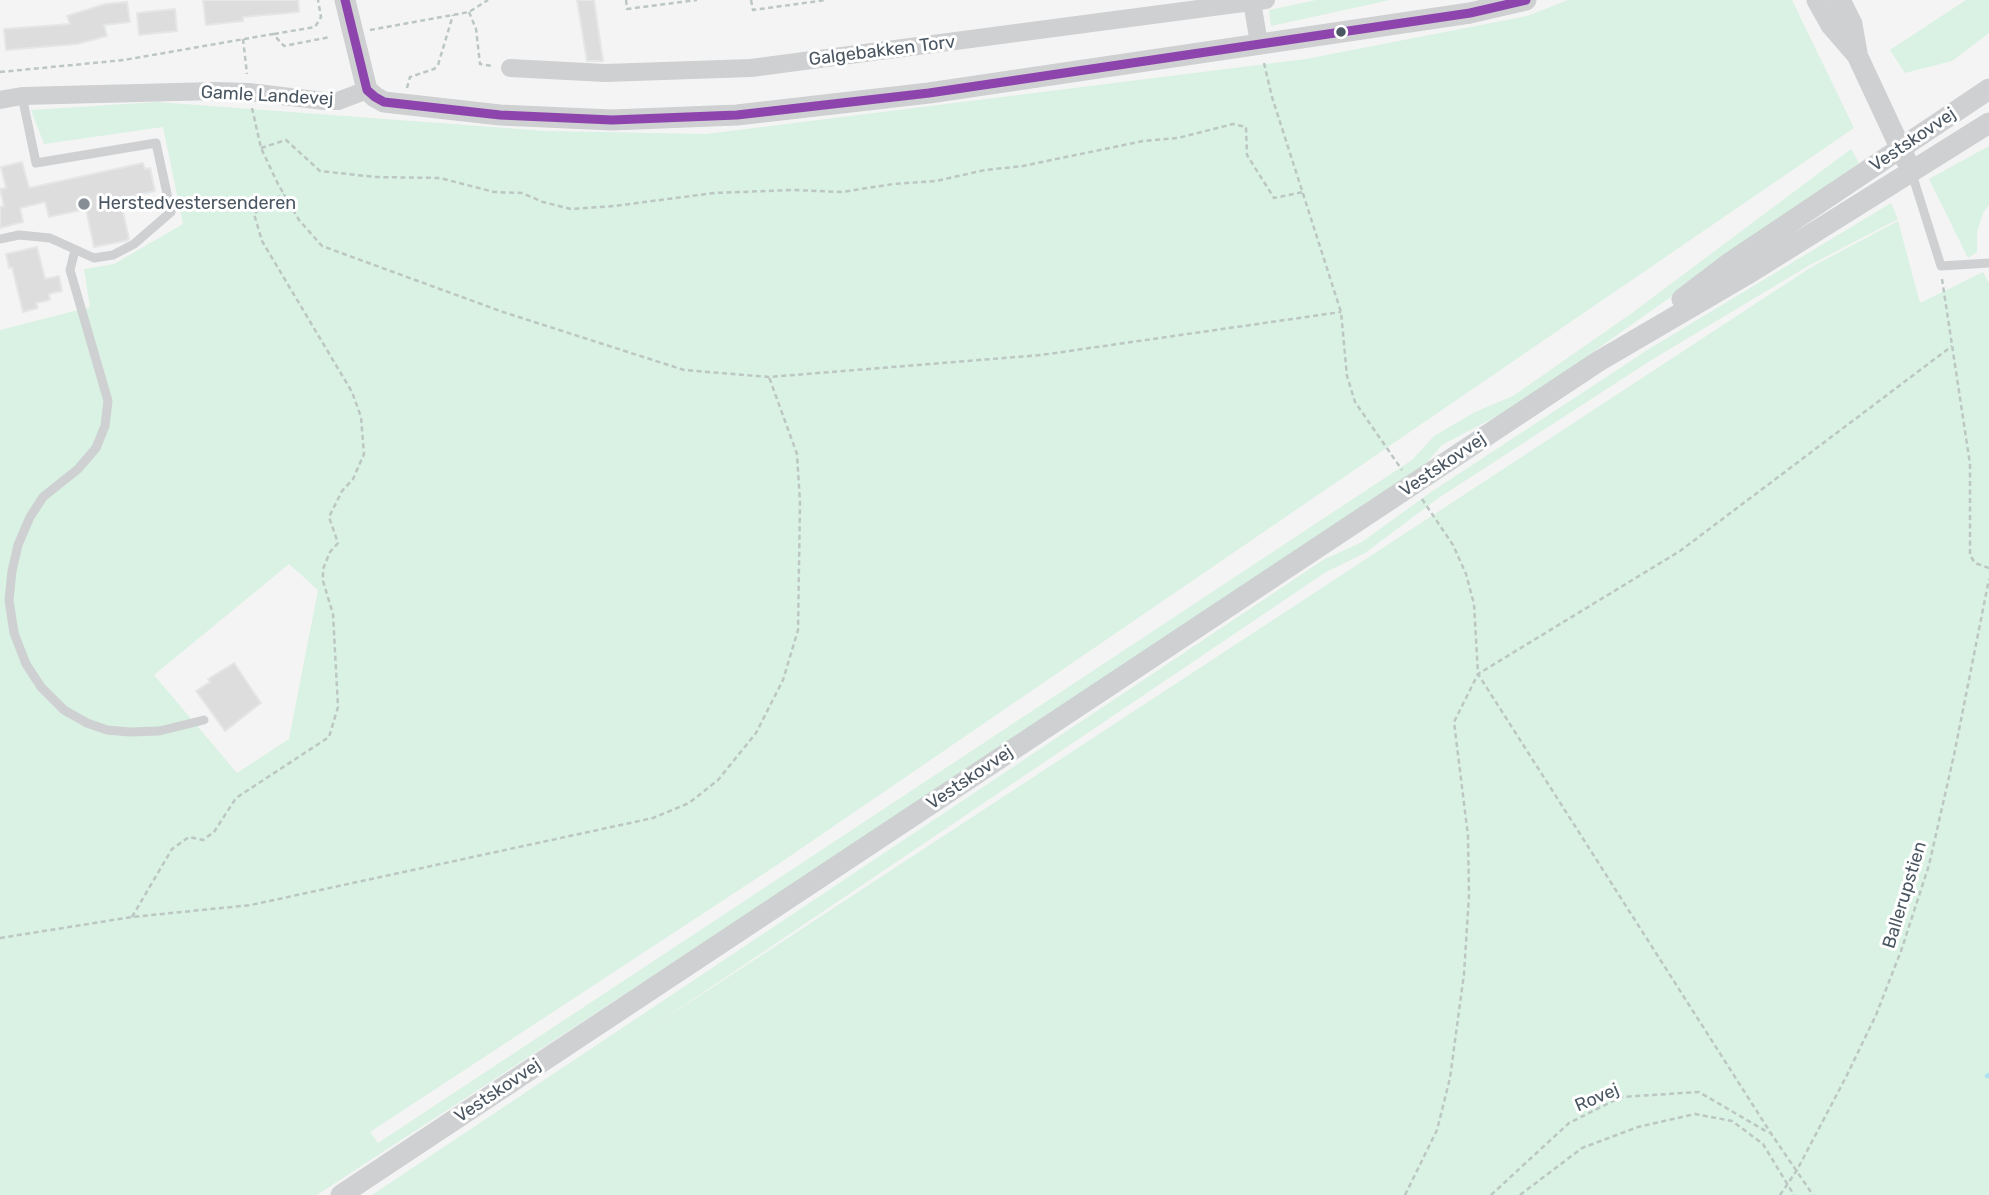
<!DOCTYPE html>
<style>
body{margin:0}
canvas{display:block;background:#f4f4f4}
</style>
<canvas width="1989" height="1195"></canvas>
<script>
const ctx = document.querySelector('canvas').getContext('2d');
ctx.lineJoin = 'round';
function fill(path, color) { ctx.fillStyle = color; ctx.fill(path, 'evenodd'); }
const poly = rows => new Path2D(rows.map(r => 'M' + r).join(''));
function trace(path, color, width, dash) { ctx.strokeStyle = color; ctx.lineWidth = width; ctx.lineCap = dash ? 'butt' : 'round'; ctx.setLineDash(dash || []); ctx.stroke(path); }
function write(font, color, halo, rows, align = 'center') {
  ctx.font = font + ' Rubik,sans-serif'; ctx.lineWidth = 6; ctx.setLineDash([]); ctx.textBaseline = 'middle'; ctx.strokeStyle = halo; ctx.fillStyle = color; for (const [text, x, y, turn = 0] of rows) {
    ctx.save(); ctx.translate(x, y); ctx.rotate((+turn || 0) * Math.PI / 180); ctx.textAlign = isNaN(turn) ? turn : align; if (halo) ctx.strokeText(text, 0, 0); ctx.fillText(text, 0, 0); ctx.restore();
  }
}
fill(poly([
 [1316,0,1390,0,1271,26,1269,10],
 [1568,0,1792,0,1854,128,777,865,370,1132,378,1143,1412,460,1434,436,1475,412,1513,396,1632,313,1851,149,1859,163,1520,404,1442,445,1419,471,706,941,317,1195,0,1195,0,330,90,307,84,269,114,264,183,224,163,127,44,144,31,110,157,102,546,131,706,134,1306,59,1527,16],
 [289,564,318,590,289,739,237,773,154,675],
 [1966,0,1989,0,1989,33,1952,61,1905,73,1890,50],
 [1989,146,1989,205,1983,213,1977,232,1977,252,1968,258,1929,179],
 [1891,203,1898,219,1808,266,1653,359,1437,499,1365,553,1326,572,649,1029,1813,266,1898,221,1920,303,1983,272,1989,283,1989,1195,372,1195,1323,560,1362,542,1431,492,1649,349]
]), '#d9f2e3');
trace(poly([
 [1987,1076,1989,1075]
]), '#aee2f0', 4.5);
const building = poly([
 [203,0,298,0,299,12,243,17,243,21,206,25,203,0],
 [577,0,594,0,603,61,587,61,577,0],
 [127,2,130,22,104,25,107,36,77,44,6,50,4,29,70,24,67,16,105,4,127,2],
 [175,9,177,31,139,35,137,13,175,9],
 [22,162,29,188,143,163,145,169,150,168,155,191,120,199,129,239,125,241,94,247,86,209,49,217,45,202,20,208,23,222,0,228,0,207,4,206,0,189,6,188,1,167,22,162],
 [37,247,45,279,59,276,62,291,49,294,50,300,36,303,38,308,23,312,12,267,9,268,6,254,37,247],
 [234,663,261,703,225,731,196,691,210,682,208,679,234,663]
]);
fill(building, '#ddddde');
trace(building, '#e5e6e7', 2);
trace(poly([
 [626,0,627,9,697,0],
 [751,0,753,10,826,0],
 [469,12,476,29,480,64,493,66],
 [370,30,469,12,488,0],
 [274,34,315,27,321,17,318,0],
 [243,39,247,74],
 [1264,63,1272,97,1341,312,1347,376,1355,402,1402,470],
 [0,72,124,60,273,34,284,46,330,37],
 [407,88,410,77,434,69,438,65,453,15],
 [252,108,261,148,278,184,299,220,322,246,503,312,684,370,769,377,1041,355,1341,312],
 [261,148,286,140,320,171,375,177,440,178,494,192,522,193,543,202,571,209,614,206,714,193,793,190,842,192,893,184,936,181,985,170,1023,166,1143,141,1178,138,1233,124,1246,127,1247,155,1274,198,1303,192],
 [1942,279,1970,464,1970,555,1975,563,1989,568],
 [1422,499,1453,545,1466,574,1474,604,1478,674,1772,1135,1813,1195],
 [132,917,172,849,189,837,203,840,214,832,236,798,329,737,338,707,333,614,323,581,323,569,330,552,338,543,329,517,342,491,353,479,364,454,361,417,352,392,262,241,254,214,265,204,284,194],
 [0,938,132,917,251,905,653,818,689,803,718,780,756,733,783,680,798,630,800,502,797,454,769,377],
 [1405,1195,1437,1130,1450,1078,1464,974,1469,895,1468,836,1454,722,1478,674,1680,551,1952,346],
 [1491,1195,1569,1123,1621,1097,1699,1092,1769,1133],
 [1520,1195,1582,1148,1638,1127,1695,1114,1732,1121,1763,1144,1794,1195],
 [1780,1195,1797,1170,1846,1077,1876,1015,1901,951,1929,865,1954,755,1989,579]
]), '#bcc7c4', 2.5, [5, 3.5]);
trace(poly([
 [1912,174,1941,266,1989,263],
 [0,239,19,235,50,238,94,258,113,255,134,244,171,212,156,143,36,163,22,96],
 [75,250,70,270,108,401,105,426,96,448,78,469,43,497,30,517,18,545,12,571,9,600,14,633,26,664,41,687,64,710,87,723,107,730,130,732,159,731,204,720]
]), '#ced0d2', 9);
trace(poly([
 [1252,2,1259,43],
 [510,68,605,73,751,68,1266,0],
 [0,100,22,96,215,91,249,92,324,101,338,101,367,90]
]), '#ced0d2', 18);
trace(poly([
 [345,0,367,90,375,97,384,102,500,115,612,120,737,115,929,93,1470,13,1526,0],
 [1817,0,1831,25,1857,55,1906,160],
 [1840,0,1852,24,1857,53],
 [1682,299,1728,264,1989,89],
 [341,1195,1599,361,1746,275,1989,123]
]), '#ced0d2', 21);
trace(poly([
 [345,0,367,90,375,97,384,102,500,115,612,120,737,115,929,93,1470,13,1526,0]
]), '#8e44ad', 9);
for (const [x, y, r, color] of [
 [1341,32,6,"#4a5661"],
 [84,204,7,"#868d94"]
]) { const dot = new Path2D(); dot.arc(x, y, r, 0, 2 * Math.PI); ctx.fillStyle = color; ctx.fill(dot); trace(dot, '#fff', 2.5); }
write('18px', '#4a5661', '#fff', [
 ["Galgebakken Torv",882,51,-7],
 ["Gamle Landevej",267,96,3],
 ["Vestskovvej",1913,140,-34],
 ["Vestskovvej",1443,465,-34],
 ["Vestskovvej",970,778,-34],
 ["Ballerupstien",1905,895,-73],
 ["Vestskovvej",498,1091,-34],
 ["Rovej",1597,1098,-23]
]);
write('18px', '#4a5661', '#fff', [
 ["Herstedvestersenderen",98,204]
], 'left');
</script>
